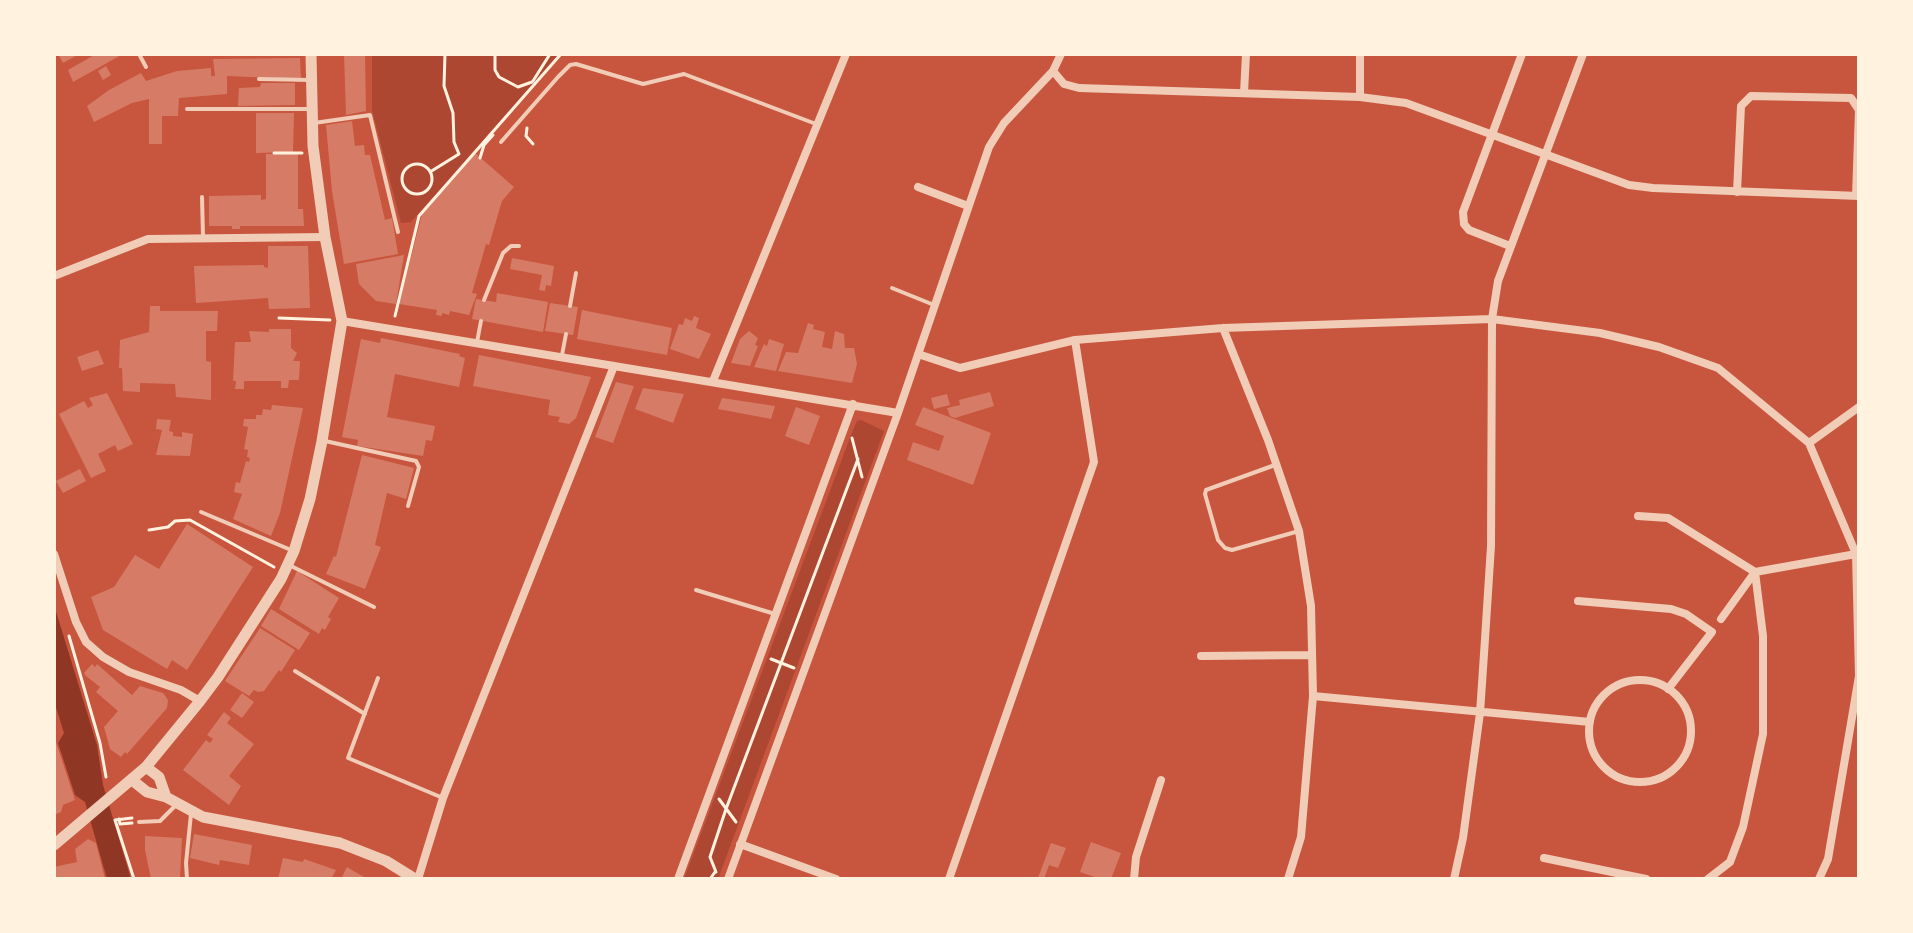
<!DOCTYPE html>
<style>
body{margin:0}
#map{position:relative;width:1913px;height:933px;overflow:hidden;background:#c8553d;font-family:"Titillium Web",sans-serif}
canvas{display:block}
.frame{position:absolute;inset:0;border:56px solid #fff3e0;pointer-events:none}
</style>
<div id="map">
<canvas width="1913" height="933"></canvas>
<div class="frame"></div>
</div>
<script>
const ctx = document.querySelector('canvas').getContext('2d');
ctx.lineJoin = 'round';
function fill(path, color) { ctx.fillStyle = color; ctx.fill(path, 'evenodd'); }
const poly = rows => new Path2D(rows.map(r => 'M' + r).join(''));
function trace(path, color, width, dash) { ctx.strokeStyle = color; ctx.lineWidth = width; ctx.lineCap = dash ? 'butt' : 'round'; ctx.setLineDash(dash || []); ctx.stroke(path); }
fill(poly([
 [372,54,559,54,411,222,401,223,372,110],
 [861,420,884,431,718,879,684,879,851,435,857,421]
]), '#ae4732');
fill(poly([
 [54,605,97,745,103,785,131,879,107,879,85,802,75,795,58,743,64,733,54,701]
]), '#8f3625');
fill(poly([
 [58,54,79,54,63,63],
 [96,54,123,54,73,82,68,70],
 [344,54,365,54,366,111,346,115],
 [300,58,301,79,227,76,227,94,179,98,178,116,162,116,162,144,149,144,149,99,132,103,94,122,87,106,109,90,141,73,146,81,177,71,211,68,211,76,215,76,213,59],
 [106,66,111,75,103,80,98,71],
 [261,83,295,83,295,105,238,106,239,88,260,87],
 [256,113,294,113,293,152,256,153],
 [352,121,355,146,364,145,365,155,370,155,385,220,392,218,398,254,344,264,332,191,326,125],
 [475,153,514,187,502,201,489,245,486,244,472,293,477,294,469,315,450,311,449,315,442,313,442,316,436,315,437,310,399,304,422,214],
 [266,154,298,154,298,209,303,209,304,226,240,226,240,229,232,229,232,226,209,226,209,196,261,195,261,200,266,199],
 [268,246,308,246,310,308,269,309,268,298,196,303,194,266,264,265,264,267,268,268],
 [404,255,396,304,376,301,359,284,356,264],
 [512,258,554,266,551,286,546,285,545,291,539,290,542,275,510,269],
 [497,293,548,302,543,332,472,319,476,299,496,302],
 [550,303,578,307,573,335,545,331],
 [150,306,160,306,160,311,218,311,217,331,206,331,206,361,211,362,211,400,176,397,175,384,140,383,140,392,123,391,122,368,119,368,120,340,149,332],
 [582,310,672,328,667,355,577,339],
 [694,316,699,318,696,328,711,334,699,359,670,349,679,324,683,325,685,318,692,321],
 [808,323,814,325,813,329,825,332,822,347,832,349,835,331,844,334,845,348,854,348,857,364,852,383,778,371,786,352,798,353],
 [269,329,291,329,291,348,297,353,293,361,300,361,299,380,289,380,288,388,281,388,281,381,244,381,244,389,235,389,236,381,233,381,235,342,251,342,249,331,269,332],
 [749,331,758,338,755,345,758,346,750,366,731,363,740,339],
 [381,338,460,354,459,356,465,358,459,387,395,374,387,417,435,426,432,441,426,440,423,456,357,446,358,440,342,437,361,339,380,343],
 [769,339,784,344,776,371,754,367,764,344,767,346],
 [98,350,104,364,82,371,77,357],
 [479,355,591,377,576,418,569,424,558,422,560,417,548,415,550,400,473,386],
 [616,382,634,386,613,443,595,437],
 [643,388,684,394,673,423,635,409],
 [990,392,994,406,955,418,950,416,947,408,960,405,959,400],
 [107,393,133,444,118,451,115,445,98,454,106,471,91,478,59,414,84,401,88,408,93,405,89,398],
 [947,394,950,405,934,409,931,398],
 [722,398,775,406,771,419,718,409],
 [272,405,303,408,280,513,271,536,233,519,242,494,234,492,236,482,240,483,246,461,249,462,250,458,247,457,248,450,244,449,248,427,243,426,244,419,256,419,256,415,262,415,263,409,271,410],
 [796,407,820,416,809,445,785,436],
 [923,407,991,433,973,485,907,460,913,442,939,451,944,436,915,425],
 [157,419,171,420,169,431,173,432,173,436,182,437,182,432,193,434,190,456,156,455,162,430,156,429],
 [362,455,414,468,406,499,387,493,375,545,381,547,365,589,326,574,334,556,336,557],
 [80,469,86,481,63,493,56,481],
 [187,524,253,567,187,670,172,660,167,669,103,630,91,597,114,587,135,555,159,569],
 [297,571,339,598,328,617,331,619,325,630,322,628,319,634,279,609],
 [271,609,310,633,299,650,261,626],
 [260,628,295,650,281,672,279,670,264,691,258,692,254,690,249,696,225,681],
 [92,664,95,667,97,664,132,695,140,686,163,693,168,700,167,708,127,754,125,752,121,757,110,749,104,727,118,711,96,692,100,687,86,676,84,673],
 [242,693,254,702,242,718,230,710],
 [224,712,231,718,227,723,254,744,229,776,241,786,229,805,183,770,206,740,210,743,213,739,207,735],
 [55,739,75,800,63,805,61,812,54,815],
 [194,834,252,845,249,865,220,860,219,865,190,858],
 [145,836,182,838,180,879,151,879,145,850],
 [88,839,96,843,105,879,54,879,54,867,77,862,75,849],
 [1091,842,1121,853,1111,879,1100,879,1080,872],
 [1051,843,1066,848,1058,868,1049,865,1044,879,1041,879,1038,878],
 [283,858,303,862,304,859,336,870,331,879,278,879],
 [347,867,357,873,368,879,341,879]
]), '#d67c66');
trace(poly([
 [495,54,495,70,499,77,518,87,532,82],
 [533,81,550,54],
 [527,128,526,136,533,144],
 [274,153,302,153],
 [480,158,484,145,493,135],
 '402 179a15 15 0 1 1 30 0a15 15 0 1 1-30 0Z',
 [430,172,459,154,454,142,453,113,444,86,445,54],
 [395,316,419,216,561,54],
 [279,318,330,320],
 [852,438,862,477],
 [149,530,168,527,175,521,190,520,274,567],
 [69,636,100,743,106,777],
 [771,659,794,668],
 [719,799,736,822],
 [132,818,115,820,134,879],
 [119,819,120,824,132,823],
 [716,872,710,857,726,809,858,459],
 [710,879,715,872]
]), '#fff3e0', 3);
trace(poly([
 [139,54,146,67],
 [259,79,309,80],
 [187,109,309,109],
 [314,123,370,115,398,232],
 [501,142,558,77,570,65,576,64,643,84,684,74,816,124],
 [202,197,203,236],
 [892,288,934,305],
 [484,300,503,253,511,246,519,246],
 [570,306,576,273],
 [477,342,481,321],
 [562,355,566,334],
 [325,441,416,461,419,467,408,506],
 [1275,465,1206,490,1205,494,1218,540,1225,548,1232,550,1299,531],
 [201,512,291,550],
 [291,566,374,607],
 [696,590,775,614],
 [295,671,365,714],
 [378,678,348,758,443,798],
 [139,822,160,821,176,805],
 [187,879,186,863,191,814]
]), '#f1ccb7', 4);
trace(poly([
 [1053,71,1064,84,1079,88,1360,97,1406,103,1629,185,1653,188,1859,196],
 [1244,93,1246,54],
 [1360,97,1360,54],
 [918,187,968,206],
 [1737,192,1741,106,1751,96,1851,98,1859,110,1856,196],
 [1510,246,1469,230,1464,224,1463,212,1522,54],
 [54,276,148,239,325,237],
 [342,321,898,413],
 [1223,328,1268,440,1299,531,1311,606,1313,696,1301,837,1288,879],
 [918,354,960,368,1075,340,1223,328,1492,319,1600,333,1659,347,1718,368,1809,443,1856,554,1859,676,1828,859,1819,879],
 [713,381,846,54],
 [1809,443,1859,407],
 [1638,516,1668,518,1755,572,1763,636,1763,734,1743,827,1730,862,1708,879],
 [54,554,76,622,86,642,103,657,129,672,181,690,200,701],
 [1578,601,1671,609,1686,614,1712,632,1668,689],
 [1721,619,1755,572,1856,554],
 [1201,656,1312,655],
 '1589 731a51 51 0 1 1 102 0a51 51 0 1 1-102 0Z',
 [1313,696,1590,722],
 [740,844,836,879],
 [1544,858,1646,879],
 [418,879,443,798,614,366],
 [678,879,853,404],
 [728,879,898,413,989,147,1004,123,1053,71,1061,54],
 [949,879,1094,462,1075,340],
 [1134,879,1136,857,1161,780],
 [1454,879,1463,838,1480,713,1485,639,1491,546,1492,319,1498,281,1583,54]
]), '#f1ccb7', 8);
trace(poly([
 [146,767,159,777,166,797],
 [132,780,147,792,166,797,203,817,340,843,386,861,415,879],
 [54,845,146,767,200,701,218,677,281,579,294,551,310,499,322,441,342,321,325,237,313,146,311,54]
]), '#f1ccb7', 11);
</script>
